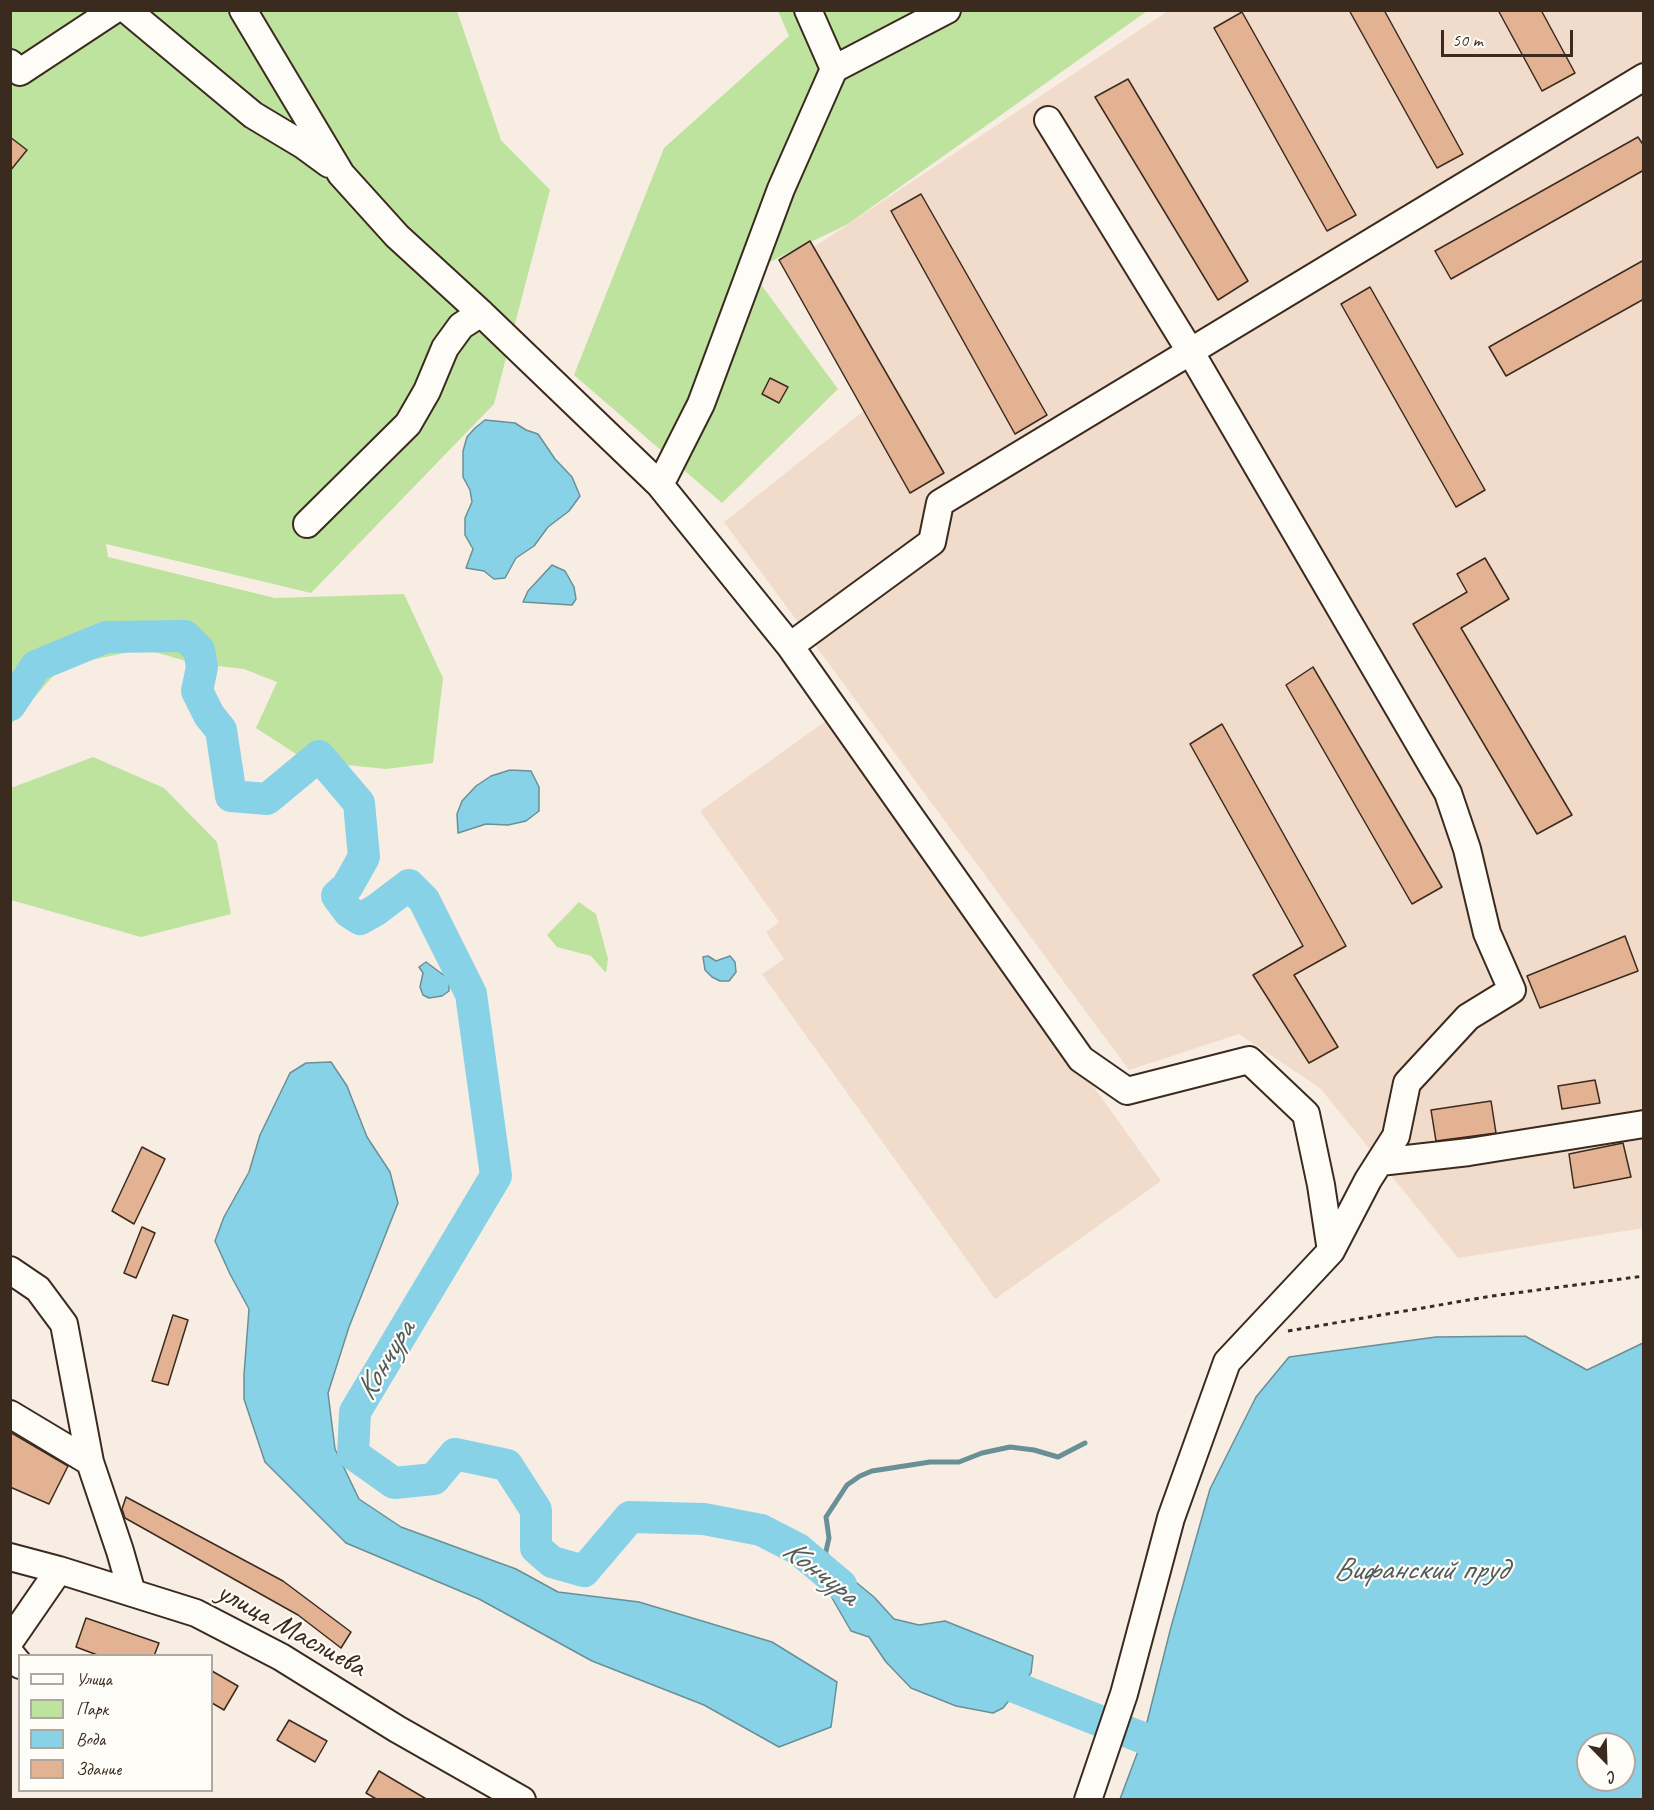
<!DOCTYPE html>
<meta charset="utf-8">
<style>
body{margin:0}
#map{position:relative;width:1654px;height:1810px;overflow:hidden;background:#f8ede3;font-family:Caveat,sans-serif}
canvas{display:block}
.frame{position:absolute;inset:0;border:12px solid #3b2a1e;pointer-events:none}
.legend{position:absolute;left:18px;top:1654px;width:195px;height:138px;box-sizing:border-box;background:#fdfcf7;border:2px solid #afa8a0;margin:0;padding:8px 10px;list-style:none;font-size:18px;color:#3b2a1e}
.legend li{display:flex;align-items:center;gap:12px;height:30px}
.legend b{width:30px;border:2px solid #afa8a0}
.north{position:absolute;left:1576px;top:1732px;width:60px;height:60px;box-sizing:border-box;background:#fdfcf7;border:2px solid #afa8a0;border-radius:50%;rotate:157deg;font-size:16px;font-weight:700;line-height:24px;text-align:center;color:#3b2a1e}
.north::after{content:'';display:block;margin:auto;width:21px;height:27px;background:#3b2a1e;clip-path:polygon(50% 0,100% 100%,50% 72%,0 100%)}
.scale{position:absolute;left:1441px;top:30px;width:132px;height:27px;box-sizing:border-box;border:3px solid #3b2a1e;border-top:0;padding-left:8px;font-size:18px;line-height:21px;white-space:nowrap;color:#3b2a1e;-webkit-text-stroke:4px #fdfcf7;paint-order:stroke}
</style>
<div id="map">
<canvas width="1654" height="1810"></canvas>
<div class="frame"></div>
<ul class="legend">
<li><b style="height:8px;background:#fdfcf7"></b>Улица</li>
<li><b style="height:16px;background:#bee39e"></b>Парк</li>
<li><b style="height:16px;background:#88d2e8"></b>Вода</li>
<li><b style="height:16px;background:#e2b293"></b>Здание</li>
</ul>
<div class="north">С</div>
<div class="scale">50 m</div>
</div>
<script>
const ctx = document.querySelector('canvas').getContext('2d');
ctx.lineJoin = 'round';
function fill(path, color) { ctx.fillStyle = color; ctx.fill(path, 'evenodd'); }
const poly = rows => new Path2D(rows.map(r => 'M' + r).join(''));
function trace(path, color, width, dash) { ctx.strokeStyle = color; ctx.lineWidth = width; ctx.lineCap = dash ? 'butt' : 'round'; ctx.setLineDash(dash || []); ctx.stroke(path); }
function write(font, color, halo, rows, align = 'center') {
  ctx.font = font + ' Caveat,sans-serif'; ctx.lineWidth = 4.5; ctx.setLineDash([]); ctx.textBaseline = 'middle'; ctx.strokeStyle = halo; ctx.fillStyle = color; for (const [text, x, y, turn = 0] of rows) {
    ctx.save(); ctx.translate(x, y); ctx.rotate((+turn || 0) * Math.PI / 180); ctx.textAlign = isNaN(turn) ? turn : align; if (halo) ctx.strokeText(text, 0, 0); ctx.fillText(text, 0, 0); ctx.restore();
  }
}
fill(poly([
 [1168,11,1643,11,1643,1228,1458,1258,1320,1088,1239,1034,1129,1070,724,522,865,410,787,265],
 [830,718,1161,1181,995,1299,762,974,784,959,766,932,779,922,700,811]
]), '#f1dbcb');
fill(poly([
 [11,11,457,11,501,140,550,190,494,404,311,593,106,544,108,557,275,598,404,594,443,678,433,763,386,769,307,761,256,728,277,682,244,669,193,663,144,649,62,666,11,724],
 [778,11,1147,11,848,224,751,271,838,389,722,503,574,375,664,148,789,36],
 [93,757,164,788,217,842,231,914,141,937,11,900,11,788],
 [579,902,596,914,608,959,606,973,591,956,557,947,547,935]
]), '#bee39e');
const water = poly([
 [485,420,515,423,526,430,538,434,555,459,572,477,580,496,569,511,548,527,534,546,516,558,505,578,494,579,484,571,466,568,473,549,465,535,465,518,472,502,470,490,463,477,463,451,467,437,475,428,485,420],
 [552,565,565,571,574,587,576,599,572,605,523,602,528,591,552,565],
 [510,770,531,771,539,787,539,811,526,821,508,825,486,824,458,833,457,814,462,801,476,786,491,776,510,770],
 [708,956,716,961,730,956,735,962,736,972,729,981,720,981,712,977,705,970,703,957,708,956],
 [426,962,449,979,449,991,442,996,429,998,423,995,420,987,423,973,419,967,426,962],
 [331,1062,347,1086,367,1137,390,1172,398,1203,349,1327,328,1393,335,1449,359,1499,401,1527,516,1569,558,1592,639,1602,772,1642,837,1682,831,1727,779,1747,704,1705,592,1661,479,1599,346,1543,265,1462,244,1399,244,1375,249,1309,230,1274,215,1241,224,1217,249,1172,260,1135,290,1073,306,1063,331,1062],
 [1525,1336,1587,1370,1643,1343,1643,1799,1120,1799,1143,1738,1171,1627,1210,1489,1256,1397,1289,1357,1436,1337,1525,1336],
 [1588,1744,1624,1744,1624,1780,1588,1780,1588,1744],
 [826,1551,835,1565,874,1597,894,1619,919,1625,945,1621,1033,1656,1031,1673,1003,1708,993,1713,956,1706,911,1688,886,1662,869,1637,851,1631,809,1558,826,1551]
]);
fill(water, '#88d2e8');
trace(water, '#698f97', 1.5);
trace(poly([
 [809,1558,818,1557,826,1551,829,1538,826,1517,847,1485,860,1476,872,1471,930,1462,959,1462,982,1453,1010,1447,1034,1450,1058,1457,1085,1443]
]), '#698f97', 5);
trace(poly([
 [10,705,36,666,106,637,185,636,199,650,202,667,197,691,209,715,221,730,231,796,267,799,319,756,359,803,364,857,347,887,337,896,349,912,360,919,376,910,409,885,424,900,471,994,496,1176,355,1412,353,1454,394,1483,434,1479,455,1454,507,1465,536,1510,536,1548,552,1562,584,1571,630,1517,704,1519,761,1530,798,1549,841,1585],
 [979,1673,1143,1738]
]), '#88d2e8', 32);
const building = poly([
 [1349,10,1384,10,1463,154,1437,168,1349,10],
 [1498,10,1541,10,1575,73,1542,91,1498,10],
 [1242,12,1356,215,1327,231,1214,28,1242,12],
 [1128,79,1248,281,1218,300,1095,97,1128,79],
 [10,137,27,150,10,171,10,137],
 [1638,137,1644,146,1644,170,1451,279,1435,251,1638,137],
 [921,194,1047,415,1015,434,891,211,921,194],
 [810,241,944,473,910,493,779,260,810,241],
 [1644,260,1644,299,1506,376,1489,347,1644,260],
 [1370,287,1485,490,1456,507,1341,304,1370,287],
 [770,378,788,387,779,403,762,394,770,378],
 [1485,558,1509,599,1461,628,1572,815,1537,834,1413,624,1467,592,1457,574,1485,558],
 [1313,667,1442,887,1412,904,1286,685,1313,667],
 [1222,724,1346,946,1294,975,1338,1047,1309,1063,1253,975,1303,946,1190,744,1222,724],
 [1625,936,1638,971,1540,1008,1527,976,1625,936],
 [1595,1080,1600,1103,1562,1109,1558,1086,1595,1080],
 [1491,1101,1496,1133,1436,1141,1431,1110,1491,1101],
 [1623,1143,1631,1177,1574,1188,1569,1154,1623,1143],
 [142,1147,165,1159,134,1224,112,1211,142,1147],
 [142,1227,155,1233,136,1278,124,1273,142,1227],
 [173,1315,188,1320,168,1385,152,1381,173,1315],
 [10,1432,68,1466,49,1504,10,1487,10,1432],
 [126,1497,283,1581,351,1632,341,1648,298,1615,125,1518,122,1509,126,1497],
 [86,1618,159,1643,154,1656,100,1656,76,1647,86,1618],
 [212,1671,238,1686,224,1710,212,1703,212,1671],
 [289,1720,327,1741,315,1762,277,1740,289,1720],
 [379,1771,428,1800,378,1800,366,1793,379,1771]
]);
fill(building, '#e2b293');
trace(building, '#3b2a1e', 1.5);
const minor = poly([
 [127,10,253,115,303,145,329,164],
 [243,10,341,174,397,236,481,313,660,485,790,646,1081,1059,1127,1091,1249,1060,1306,1114,1321,1185,1331,1251],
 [808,10,834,69],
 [10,63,20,72,114,10],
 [1048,120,1190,351,1448,793,1467,849,1487,933,1512,990,1468,1017,1407,1083,1396,1136,1368,1180,1331,1251,1227,1362,1171,1518,1124,1694,1088,1800],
 [660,485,701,404,781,189,834,69,947,10],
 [307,524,408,424,427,391,445,348,461,326,481,313],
 [790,646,932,542,940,503,1644,77],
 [1380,1162,1469,1152,1644,1124],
 [10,1270,38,1289,64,1324,90,1462,10,1414],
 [90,1462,120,1551,132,1593],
 [10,1557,59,1570,196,1613,281,1657,397,1729,522,1800],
 [10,1641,59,1570],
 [10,1653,20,1665]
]);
trace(minor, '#3b2a1e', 30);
trace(poly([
 [1288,1331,1492,1296,1644,1276]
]), '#3b2a1e', 3, [4.5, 4.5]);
trace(minor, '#fdfcf7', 26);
write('30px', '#3b2a1e', '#fdfcf7', [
 ["улица Маслиева",291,1630,29]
]);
write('italic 32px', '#525c5b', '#fdfcf7', [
 ["Кончура",386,1361,-59],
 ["Вифанский пруд",1420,1571],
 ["Кончура",820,1573,38]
]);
</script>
